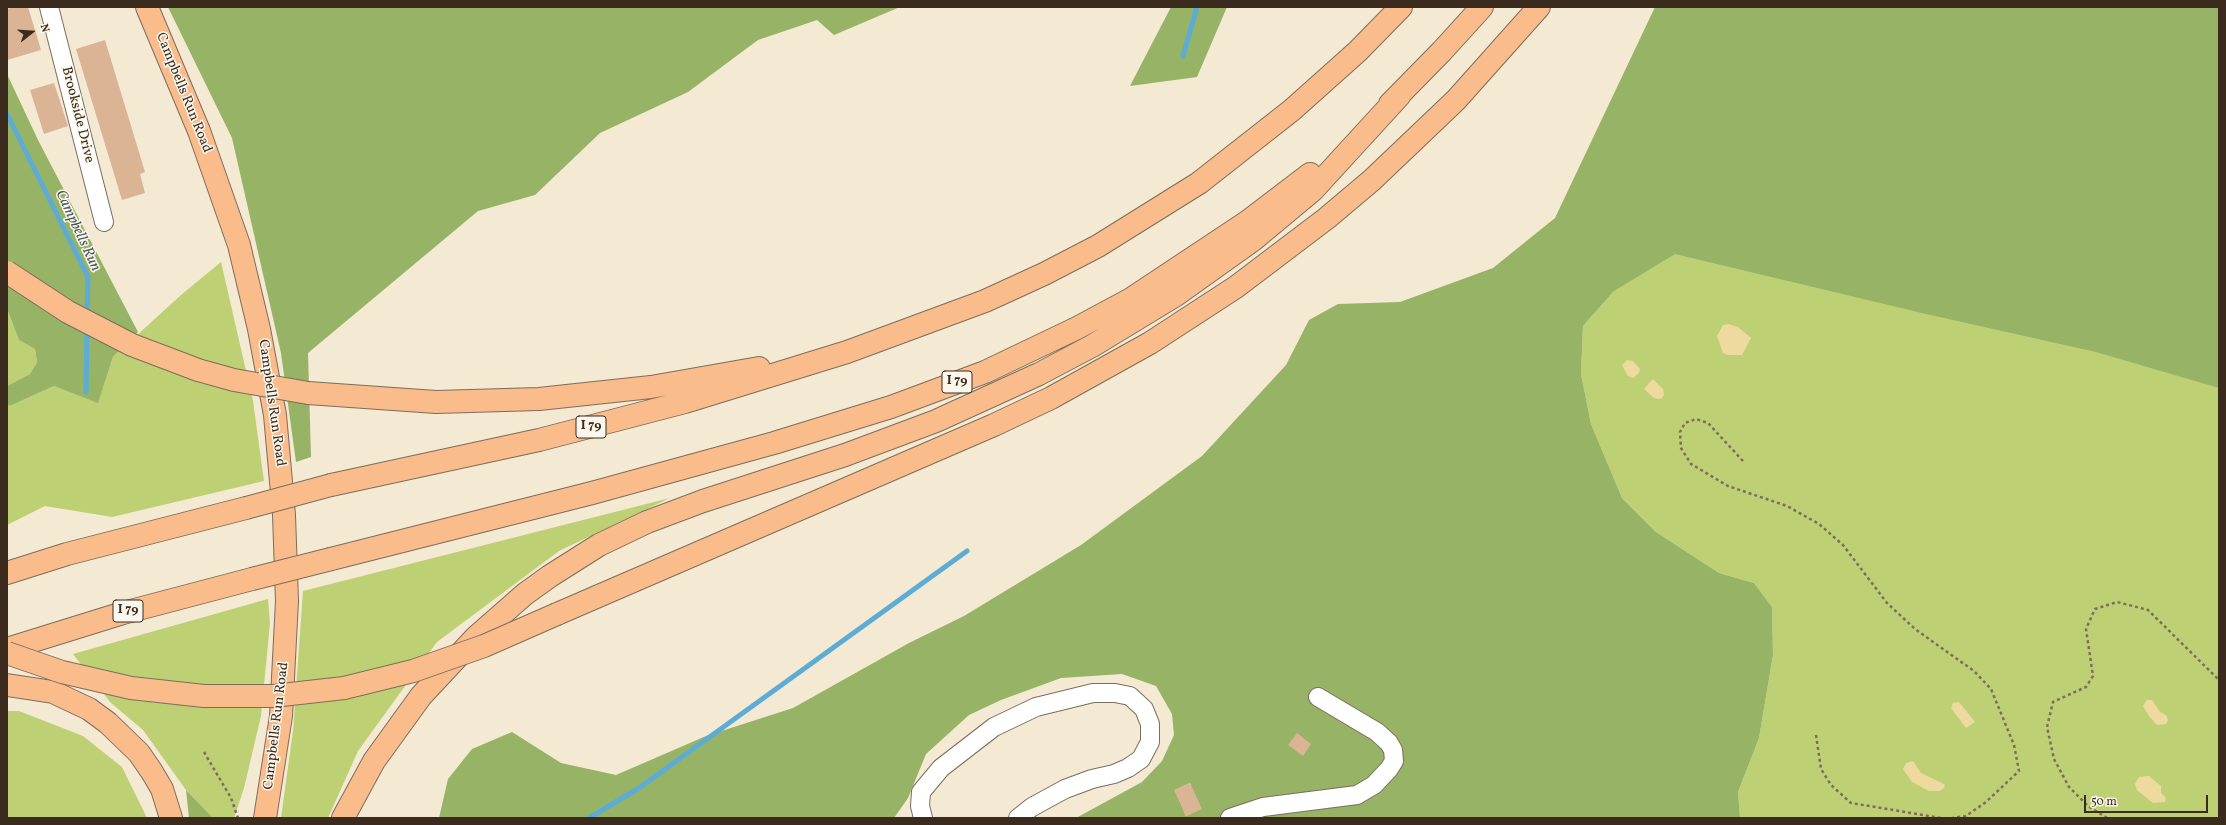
<!DOCTYPE html>
<style>
body{margin:0}
#map{position:relative;width:2226px;height:825px;overflow:hidden;background:#f4e9d2;font-family:Vollkorn,serif}
canvas{display:block}
.frame{position:absolute;inset:0;border:8px solid #3b2a1e;pointer-events:none}
.north{position:absolute;left:12px;top:12px;width:40px;height:40px;-webkit-text-stroke:3px #fbf7ec;paint-order:stroke;rotate:73deg;font-size:11px;font-weight:700;line-height:16px;text-align:center;color:#3b2a1e}
.north::after{content:'';display:block;margin:auto;width:14px;height:18px;background:#3b2a1e;clip-path:polygon(50% 0,100% 100%,50% 72%,0 100%)}
.scale{position:absolute;left:2084px;top:795px;width:124px;height:18px;box-sizing:border-box;border:2px solid #3b2a1e;border-top:0;padding-left:5px;font-size:12px;line-height:14px;white-space:nowrap;color:#3b2a1e;-webkit-text-stroke:3px #fbf7ec;paint-order:stroke}
</style>
<div id="map">
<canvas width="2226" height="825"></canvas>
<div class="frame"></div>
<div class="north">N</div>
<div class="scale">50 m</div>
</div>
<script>
const ctx = document.querySelector('canvas').getContext('2d');
ctx.lineJoin = 'round';
function fill(path, color) { ctx.fillStyle = color; ctx.fill(path, 'evenodd'); }
const poly = rows => new Path2D(rows.map(r => 'M' + r).join(''));
function trace(path, color, width, dash) { ctx.strokeStyle = color; ctx.lineWidth = width; ctx.lineCap = dash ? 'butt' : 'round'; ctx.setLineDash(dash || []); ctx.stroke(path); }
function write(font, color, halo, rows, align = 'center') {
  ctx.font = font + ' Vollkorn,serif'; ctx.lineWidth = 3; ctx.setLineDash([]); ctx.textBaseline = 'middle'; ctx.strokeStyle = halo; ctx.fillStyle = color; for (const [text, x, y, turn = 0] of rows) {
    ctx.save(); ctx.translate(x, y); ctx.rotate((+turn || 0) * Math.PI / 180); ctx.textAlign = isNaN(turn) ? turn : align; if (halo) ctx.strokeText(text, 0, 0); ctx.fillText(text, 0, 0); ctx.restore();
  }
}
fill(poly([
 [2219,7,2219,818,1740,818,1738,792,1759,738,1773,655,1772,607,1754,583,1719,573,1656,532,1622,498,1591,424,1581,374,1583,326,1614,291,1709,154],
 [221,262,253,401,264,481,112,517,45,506,7,525,7,405,12,405,54,386,98,402,113,357,181,295],
 [7,309,19,340,35,349,37,362,30,374,7,386],
 [670,498,559,551,437,642,358,751,328,818,281,818,293,731,303,591],
 [268,599,270,623,261,716,244,788,234,818,213,818,186,790,143,730,110,702,73,654],
 [7,711,19,711,83,736,122,767,147,818,7,818]
]), '#bdd174');
fill(poly([
 [168,7,900,7,834,35,817,20,758,40,688,92,600,133,535,195,478,211,308,353,311,457,296,462,281,353,232,138],
 [1171,7,1227,7,1197,77,1130,86],
 [1655,7,2219,7,2219,388,2096,352,1926,314,1675,254,1614,291,1583,326,1581,374,1591,424,1622,498,1656,532,1719,573,1754,583,1772,607,1773,655,1759,738,1738,792,1740,818,1076,818,1142,782,1162,761,1174,735,1172,714,1156,686,1122,674,1061,678,1001,700,969,715,926,754,908,798,894,818,439,818,448,779,472,749,512,732,561,763,616,775,706,736,793,708,909,643,964,616,1081,545,1202,456,1286,365,1309,320,1338,304,1400,302,1493,268,1555,218],
 [1190,783,1201,809,1186,816,1175,790],
 [7,74,38,140,138,332,113,357,98,403,54,386,12,405,7,405,7,386,30,374,37,362,35,349,19,340,7,309],
 [186,790,213,818,189,818]
]), '#96b366');
fill(poly([
 [1728,324,1738,327,1751,338,1742,355,1728,355,1723,353,1717,336,1723,325],
 [1627,360,1633,361,1640,369,1639,373,1633,378,1628,376,1622,365],
 [1653,379,1663,389,1664,395,1661,399,1654,398,1644,389],
 [2147,700,2152,700,2160,712,2166,715,2168,720,2166,724,2157,725,2149,716,2143,706],
 [1959,702,1975,722,1966,728,1951,708,1953,703],
 [1913,761,1921,773,1942,783,1945,785,1944,788,1940,791,1929,791,1912,782,1903,769,1906,763],
 [2149,776,2161,786,2161,793,2166,798,2165,802,2153,803,2137,790,2135,784,2139,777]
]), '#eeda9e');
trace(poly([
 [1183,56,1197,7],
 [7,114,88,277,87,316],
 [86,392,87,328],
 [589,818,639,788,967,551]
]), '#5cacd6', 5);
fill(poly([
 [14,7,28,7,41,50,7,60,7,9],
 [105,40,145,172,140,174,145,193,122,200,76,49],
 [54,83,68,126,44,134,30,90],
 [1297,733,1311,744,1303,756,1288,745],
 [1190,783,1202,809,1186,816,1174,790]
]), '#dbb395');
const minor = poly([
 [49,7,104,222],
 [923,818,920,806,921,792,941,768,994,727,1036,707,1093,693,1115,693,1130,696,1144,709,1150,724,1150,742,1141,759,1128,768,1114,774,1092,779,1065,789,1032,807,1018,818],
 [1230,818,1263,807,1357,795,1374,785,1389,769,1394,761,1393,750,1389,743,1377,732,1318,697]
]);
const major = poly([
 [147,7,199,131,239,245,259,329,275,415,284,515,287,601,281,716,265,818]
]);
const highway = poly([
 [1390,104,1442,51,1482,7],
 [308,393,436,402,539,399,651,387,759,368],
 [331,485,539,440,685,402,847,352,985,301,1044,274,1098,246,1199,183,1292,110,1358,51,1401,7],
 [331,559,592,493,774,443,891,407,985,372,1077,328,1131,299,1247,222,1310,174],
 [7,573,67,554,246,508],
 [557,614,994,425,1051,398,1150,343,1236,287,1327,218,1372,180,1456,100,1539,7],
 [7,649,123,613,252,579],
 [7,685,53,692,89,709,108,723,139,753,152,772,162,789,171,818],
 [343,818,374,761,421,696,476,637,525,594,550,576,599,545,647,522,703,501,845,455,936,421,1039,374,1092,346,1176,295,1253,240,1313,190,1400,95]
]);
trace(minor, '#7c6d5d', 20);
trace(major, '#7c6d5d', 24);
trace(highway, '#7c6d5d', 24);
trace(poly([
 [1743,461,1708,423,1696,419,1685,423,1680,432,1681,448,1691,464,1728,486,1787,506,1819,524,1843,545,1887,603,1915,629,1974,671,1991,689,2014,745,2019,771,1986,802,1966,816,1952,818],
 [1816,735,1821,769,1831,785,1851,803,1941,818],
 [204,752,231,798,238,818],
 [2107,818,2088,806,2069,787,2054,759,2047,727,2053,702,2086,687,2093,676,2086,629,2095,609,2117,602,2148,610,2219,680]
]), '#7c6d5d', 2.5, [3, 3]);
trace(minor, '#fff', 18);
trace(major, '#fabc8b', 22);
trace(highway, '#fabc8b', 22);
const highwayBridge = poly([
 [7,272,68,312,132,345,198,370,234,380,308,393],
 [246,508,331,485],
 [252,579,331,559],
 [7,653,62,672,131,688,204,696,273,696,344,688,413,671,484,646,557,614]
]);
trace(highwayBridge, '#7c6d5d', 24, []);
trace(highwayBridge, '#fabc8b', 22);
for (const [x, y, w] of [
 [957,382,30],
 [591,427,30],
 [128,611,30]
]) { const box = new Path2D(); box.roundRect(x - w / 2, y - 11, w, 22, 3); ctx.fillStyle = '#fbf7ec'; ctx.fill(box); trace(box, '#3b2a1e', 1); }
write('bold 13px', '#3b2a1e', null, [
 ["I 79",957,382],
 ["I 79",591,427],
 ["I 79",128,611]
]);
write('14px', '#3b2a1e', '#fbf7ec', [
 ["Campbells Run Road",183,93,68],
 ["Brookside Drive",77,115,76],
 ["Campbells Run Road",271,403,82],
 ["Campbells Run Road",277,726,-83]
]);
write('italic 15px', '#47585e', '#fbf7ec', [
 ["Campbells Run",77,231,65]
]);
</script>
